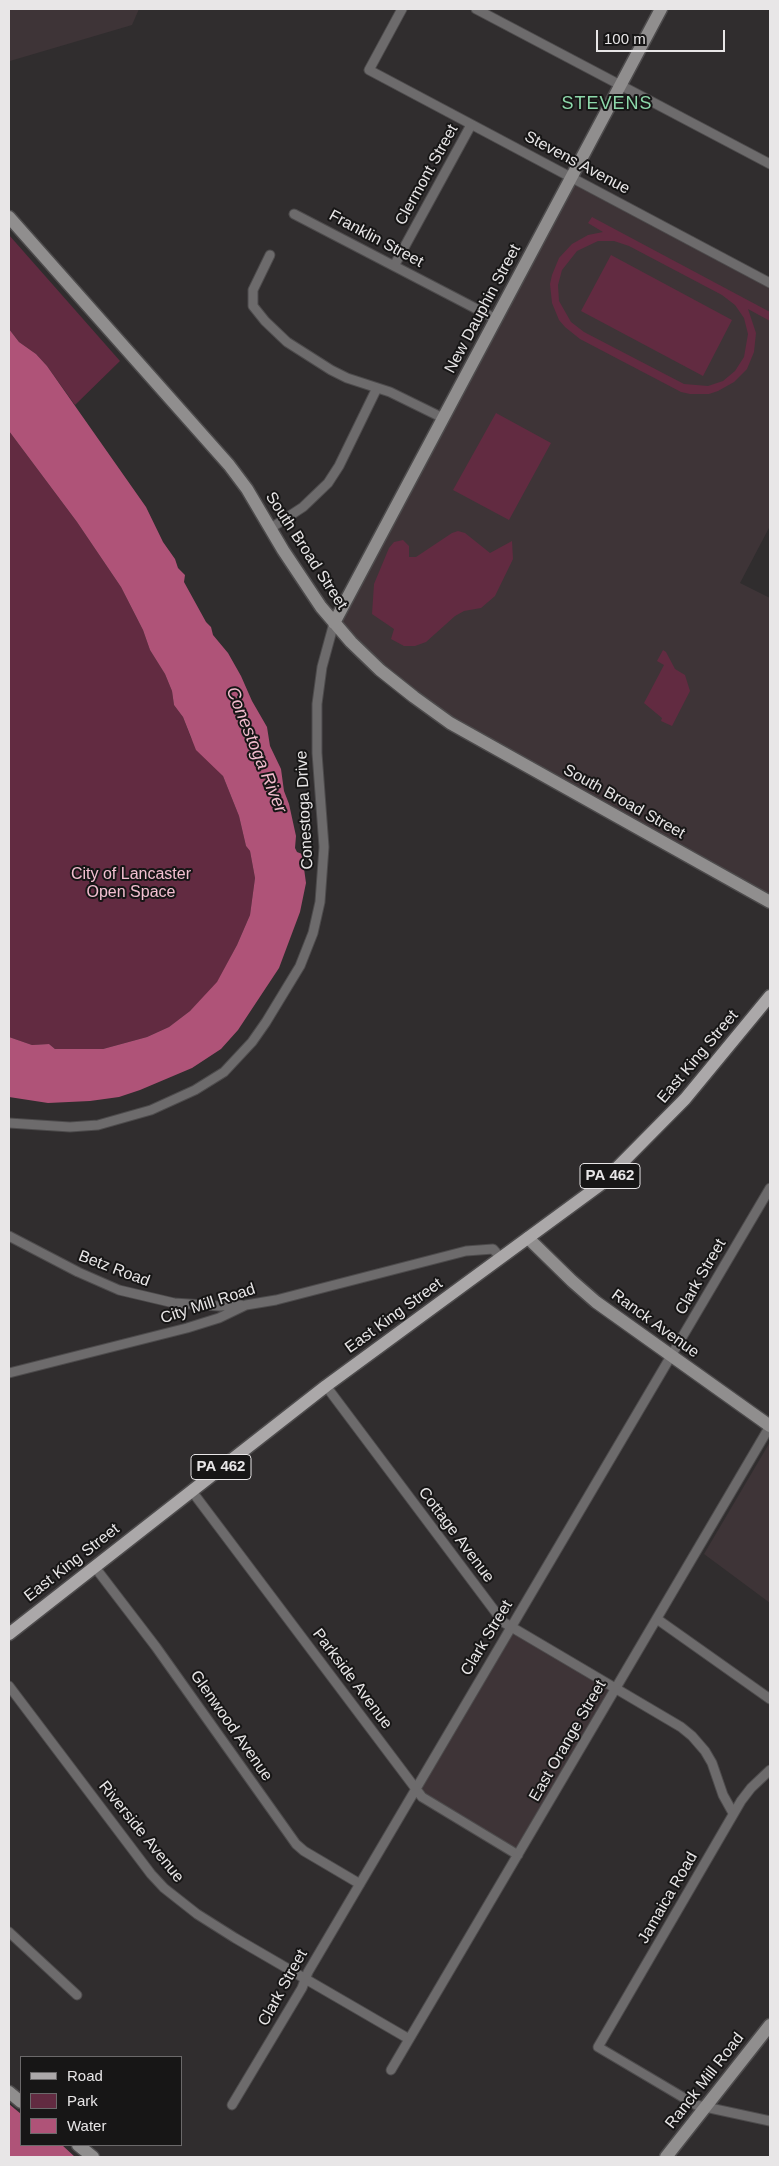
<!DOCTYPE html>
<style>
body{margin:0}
#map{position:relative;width:779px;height:2166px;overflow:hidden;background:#302d2e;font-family:Arial,sans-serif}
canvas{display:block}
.frame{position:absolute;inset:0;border:10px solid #e8e6e7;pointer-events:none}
.legend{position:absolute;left:20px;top:2056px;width:162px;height:90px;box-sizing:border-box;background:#171616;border:1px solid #6b696a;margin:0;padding:6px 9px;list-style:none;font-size:15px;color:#e8e6e7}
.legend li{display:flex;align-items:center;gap:10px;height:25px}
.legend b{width:25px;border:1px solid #6b696a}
.scale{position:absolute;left:596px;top:30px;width:129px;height:22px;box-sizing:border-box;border:2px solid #e8e6e7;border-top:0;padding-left:6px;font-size:15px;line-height:18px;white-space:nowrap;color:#e8e6e7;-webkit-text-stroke:4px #171616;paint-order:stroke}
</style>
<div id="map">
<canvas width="779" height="2166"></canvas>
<div class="frame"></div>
<ul class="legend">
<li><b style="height:6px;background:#aba8a9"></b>Road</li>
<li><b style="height:14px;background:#622b41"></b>Park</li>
<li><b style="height:14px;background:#af5378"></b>Water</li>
</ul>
<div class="scale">100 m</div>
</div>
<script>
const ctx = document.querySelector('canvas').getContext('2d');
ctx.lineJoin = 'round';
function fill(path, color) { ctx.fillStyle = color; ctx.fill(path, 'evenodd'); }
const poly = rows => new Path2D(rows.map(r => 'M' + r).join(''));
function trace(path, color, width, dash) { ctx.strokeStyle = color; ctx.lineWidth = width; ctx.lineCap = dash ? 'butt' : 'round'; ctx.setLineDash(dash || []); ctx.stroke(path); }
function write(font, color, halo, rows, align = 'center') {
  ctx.font = font + ' Arial,sans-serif'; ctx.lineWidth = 4; ctx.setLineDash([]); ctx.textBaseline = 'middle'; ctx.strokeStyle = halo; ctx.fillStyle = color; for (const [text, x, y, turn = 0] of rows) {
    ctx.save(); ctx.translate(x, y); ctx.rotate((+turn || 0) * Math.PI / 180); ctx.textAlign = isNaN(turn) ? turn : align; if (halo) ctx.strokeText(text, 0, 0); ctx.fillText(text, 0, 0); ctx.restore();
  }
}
fill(poly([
 [9,9,139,9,132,25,10,61],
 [571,178,770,283,770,526,740,583,770,598,770,902,450,723,334,623],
 [770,1442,770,1603,704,1554],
 [511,1627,616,1688,518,1855,416,1789]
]), '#3e3437');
fill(poly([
 [592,217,770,312,770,321,748,309,756,333,754,352,747,369,734,382,718,391,709,394,690,394,681,392,580,339,565,327,559,320,552,303,550,284,552,275,559,258,572,244,588,235,603,232,588,223],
 [598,241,614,241,629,246,722,295,735,305,744,318,748,334,744,357,735,371,723,381,708,386,684,384,584,332,571,322,559,301,558,285,562,270,577,251],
 [9,235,120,361,75,405,47,366,36,354,19,342,9,329],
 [611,255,732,320,703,376,581,311],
 [496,413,551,443,509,520,453,490],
 [9,431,77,522,121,587,143,630,150,650,165,674,172,691,174,705,183,717,191,738,223,776,239,816,246,846,250,851,255,878,250,915,237,945,217,983,203,998,190,1011,169,1027,147,1037,103,1049,55,1049,49,1044,32,1045,9,1037],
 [458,531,465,533,490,553,512,541,513,559,495,596,481,608,464,611,455,616,426,642,415,646,404,646,391,639,394,629,372,614,374,584,389,548,394,542,403,540,409,546,409,557,416,557,452,533],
 [663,650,666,652,675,669,685,675,690,691,672,726,661,721,662,718,644,703,664,665,657,661]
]), '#622b41');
fill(poly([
 [9,329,19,342,36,354,47,366,146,507,163,542,175,559,178,568,185,575,184,582,206,622,211,627,213,635,228,653,241,676,252,701,267,727,270,746,281,769,284,791,289,804,296,836,295,848,297,852,302,854,306,883,300,912,279,968,238,1030,221,1049,192,1068,140,1090,119,1097,90,1101,48,1103,9,1097,9,1037,32,1045,49,1044,55,1049,103,1049,147,1037,169,1027,190,1011,217,982,237,945,250,915,255,878,250,851,246,846,239,816,223,776,196,750,183,717,174,705,172,691,165,674,150,650,143,630,121,587,77,522,9,431],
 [9,2104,21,2114,21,2145,62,2145,75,2157,9,2157]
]), '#af5378');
const street = poly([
 [402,9,369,70,770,283],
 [476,9,770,164],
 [294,214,496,319],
 [270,255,253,290,253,306,265,321,287,342,331,370,347,378,390,392,443,418],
 [394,266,471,125],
 [271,528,303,507,328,483,339,466,377,388],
 [9,1123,70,1127,98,1125,151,1110,195,1090,224,1072,252,1042,266,1022,300,966,313,933,320,902,324,847,317,753,317,704,322,667,334,623],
 [9,1236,78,1272,119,1290,174,1303,219,1306,241,1305],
 [9,1373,187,1328,219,1318,246,1305,276,1300,466,1251,493,1249,501,1258],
 [326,1386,503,1622,681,1727,692,1736,705,1751,712,1763,723,1795,733,1813],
 [191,1490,422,1797,518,1855],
 [94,1566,156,1647,296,1844,304,1851,360,1884],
 [657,1619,770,1699],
 [9,1686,151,1874,164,1888,197,1914,235,1938,409,2039],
 [770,1770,751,1788,741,1801,598,2047,696,2105,770,2121],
 [9,1932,77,1995],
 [391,2070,770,1426],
 [232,2105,302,1988,308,1972,770,1188]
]);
const secondary = poly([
 [9,217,229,465,247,489,283,550,321,607,351,642,380,670,414,697,450,723,770,902],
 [334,623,661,9],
 [528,1238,572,1281,596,1302,770,1426],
 [9,2092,21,2102],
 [78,2145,93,2157],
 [666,2157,770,2025]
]);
const primary = poly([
 [9,1634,326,1386,600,1185,685,1099,770,996]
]);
trace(street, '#4d4b4c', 11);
trace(secondary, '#4d4b4c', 15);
trace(primary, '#4d4b4c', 15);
trace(street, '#6d6b6c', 9);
trace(secondary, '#908e8e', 12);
trace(primary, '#aba8a9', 12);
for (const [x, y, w] of [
 [610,1176,60],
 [221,1467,60]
]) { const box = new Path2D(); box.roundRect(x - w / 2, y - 12.5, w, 25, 4); ctx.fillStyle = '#171616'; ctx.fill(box); trace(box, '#e8e6e7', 1); }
write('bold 15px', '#e8e6e7', null, [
 ["PA 462",610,1176],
 ["PA 462",221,1467]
]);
write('16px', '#e8e6e7', '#171616', [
 ["Stevens Avenue",577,163,28],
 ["Clermont Street",427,175,-61],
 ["Franklin Street",376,239,28],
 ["New Dauphin Street",483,309,-62],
 ["South Broad Street",306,551,57],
 ["South Broad Street",624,802,29],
 ["Conestoga Drive",305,810,-93],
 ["East King Street",698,1057,-50],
 ["Betz Road",114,1269,21],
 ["Clark Street",701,1277,-60],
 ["City Mill Road",208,1304,-18],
 ["East King Street",394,1316,-36],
 ["Ranck Avenue",655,1324,36],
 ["Cottage Avenue",456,1535,53],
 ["East King Street",72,1563,-38],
 ["Clark Street",487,1638,-59],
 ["Parkside Avenue",352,1679,53],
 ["Glenwood Avenue",231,1726,55],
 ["East Orange Street",568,1741,-60],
 ["Riverside Avenue",141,1832,51],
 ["Jamaica Road",668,1898,-60],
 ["Clark Street",283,1988,-61],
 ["Ranck Mill Road",705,2081,-52]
]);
write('16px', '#f3c0d1', '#171616', [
 ["City of Lancaster",131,875],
 ["Open Space",131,893]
]);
ctx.letterSpacing = '1px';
write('18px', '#8dd8aa', '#171616', [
 ["STEVENS",607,104]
]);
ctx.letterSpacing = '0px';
write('italic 18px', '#f0bccd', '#171616', [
 ["Conestoga River",256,750,68]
]);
</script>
